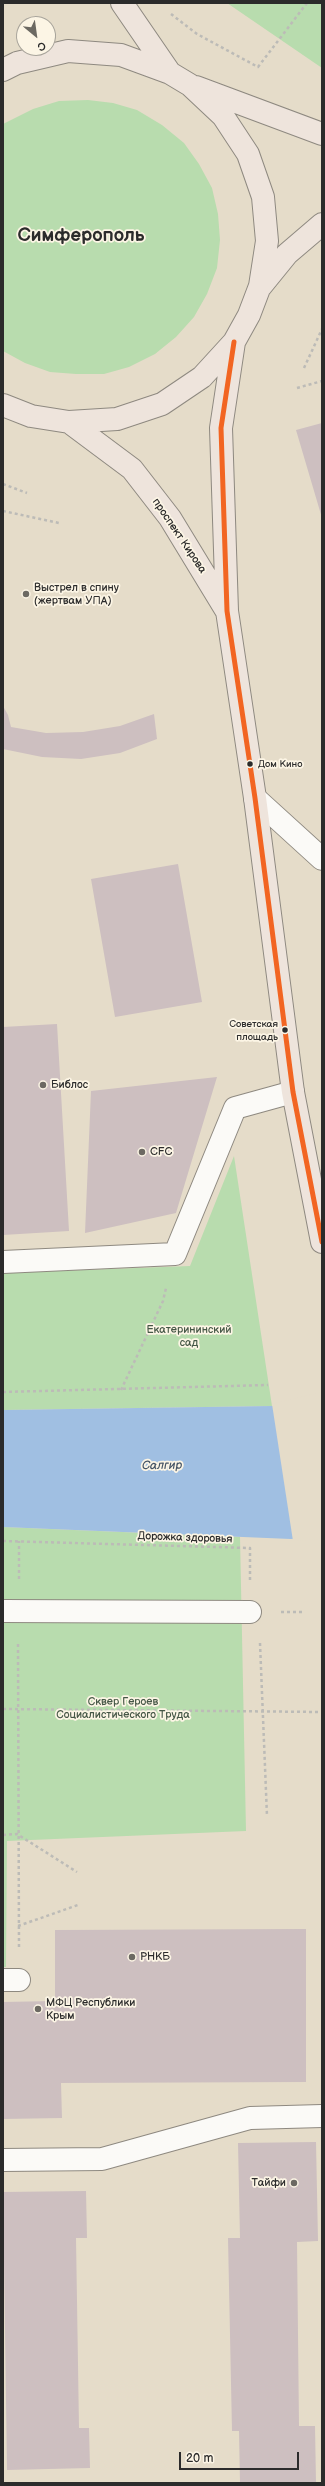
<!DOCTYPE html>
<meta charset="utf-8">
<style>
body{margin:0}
#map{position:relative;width:325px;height:2486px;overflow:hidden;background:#e5dcc9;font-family:"Balsamiq Sans",sans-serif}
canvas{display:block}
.frame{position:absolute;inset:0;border:4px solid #2b2b2b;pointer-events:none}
.north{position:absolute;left:16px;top:16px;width:40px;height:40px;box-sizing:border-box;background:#fcf5e5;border:1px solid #a8a49b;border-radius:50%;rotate:151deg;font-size:11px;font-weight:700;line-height:16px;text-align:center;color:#2b2b2b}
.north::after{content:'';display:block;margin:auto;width:14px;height:18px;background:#6c6962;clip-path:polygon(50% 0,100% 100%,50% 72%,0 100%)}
.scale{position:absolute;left:179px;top:2452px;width:120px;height:18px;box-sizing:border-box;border:2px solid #2b2b2b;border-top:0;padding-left:5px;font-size:12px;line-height:14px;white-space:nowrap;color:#2b2b2b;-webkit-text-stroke:3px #fcf5e5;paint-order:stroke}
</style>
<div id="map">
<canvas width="325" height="2486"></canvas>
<div class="frame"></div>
<div class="north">С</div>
<div class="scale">20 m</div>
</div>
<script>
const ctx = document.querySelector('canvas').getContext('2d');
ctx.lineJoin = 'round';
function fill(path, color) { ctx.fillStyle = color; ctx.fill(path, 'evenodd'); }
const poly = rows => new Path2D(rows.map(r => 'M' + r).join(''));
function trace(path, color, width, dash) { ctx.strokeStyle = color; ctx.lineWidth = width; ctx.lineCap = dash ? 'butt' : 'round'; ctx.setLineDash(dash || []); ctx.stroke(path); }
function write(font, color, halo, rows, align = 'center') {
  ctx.font = font + ' "Balsamiq Sans",sans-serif'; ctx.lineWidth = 3.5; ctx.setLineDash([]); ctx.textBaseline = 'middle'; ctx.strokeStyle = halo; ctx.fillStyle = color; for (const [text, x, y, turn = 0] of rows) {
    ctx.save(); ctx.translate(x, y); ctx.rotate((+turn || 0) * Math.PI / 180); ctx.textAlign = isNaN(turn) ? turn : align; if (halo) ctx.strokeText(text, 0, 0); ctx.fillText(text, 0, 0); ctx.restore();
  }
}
fill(poly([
 [227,3,322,3,322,68],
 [88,100,113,103,137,110,162,125,184,143,199,164,212,188,218,214,220,240,217,268,207,294,194,317,176,337,155,354,129,367,104,374,76,374,50,372,25,363,3,351,3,124,33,109,59,101],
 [234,1156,272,1406,3,1410,3,1273,190,1266],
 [3,1527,240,1537,246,1831,7,1841,6,1967,3,1967]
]), '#b8dcae');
fill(poly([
 [322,1394,322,1537,291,1539,3,1527,3,1410,272,1406]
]), '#a0bfe2');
fill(poly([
 [322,1392,322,1539,293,1541,272,1404]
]), '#e5dcc9');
fill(poly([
 [322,423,322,518,296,430],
 [3,706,8,715,11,727,46,733,83,732,120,726,154,714,157,739,120,753,81,759,42,757,3,749],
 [178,864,202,1002,115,1017,91,879],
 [57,1024,69,1231,3,1235,3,1027],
 [217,1077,176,1213,85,1233,91,1091],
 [306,1929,306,2082,61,2083,62,2118,3,2119,3,2002,55,2001,55,1930],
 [316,2142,318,2241,297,2242,299,2426,315,2426,316,2483,240,2483,239,2431,232,2431,228,2238,240,2238,238,2143],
 [86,2191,87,2238,76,2238,79,2428,89,2428,90,2468,7,2470,3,2192]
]), '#cdbfc0');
const minor = poly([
 [255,798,322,859],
 [3,1262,175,1254,235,1108,293,1092],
 [3,1611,250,1612],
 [3,1980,19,1980],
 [3,2160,102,2159,250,2118,322,2116]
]);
const major = poly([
 [122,3,170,73],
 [3,70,17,63,68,51,121,55,170,73,190,85,223,116,248,154,263,197,267,241,260,286,249,315,234,342,202,377,162,404,117,419,69,422,31,416,3,405],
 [196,87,322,134],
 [261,286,287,254,322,224],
 [234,342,221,428,227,611,255,798,293,1092,322,1242],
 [69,422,132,469,170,518,226,610]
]);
trace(minor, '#8e8980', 24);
trace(major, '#8e8980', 24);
trace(poly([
 [171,14,197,34,258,67,307,3],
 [304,368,322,329],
 [297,388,322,381],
 [3,484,27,493],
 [3,511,59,523],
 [121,1390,163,1301,166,1288],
 [3,1392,268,1385],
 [3,1541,250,1548,250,1580],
 [19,1579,19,1541],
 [281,1612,303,1612],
 [260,1643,267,1816],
 [18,1644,19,1947],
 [3,1709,322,1712],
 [3,1835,17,1834,77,1872],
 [18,1926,78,1905]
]), '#bcbbb7', 2.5, [3, 3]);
trace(minor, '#fbfaf7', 22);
trace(major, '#eee4dc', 22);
trace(poly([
 [234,342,221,428,227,611,255,798,293,1092,322,1242]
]), '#f26522', 5);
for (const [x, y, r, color] of [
 [26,594,4,"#6c6962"],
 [250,764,3.5,"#2b2b2b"],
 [285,1030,3.5,"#2b2b2b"],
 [43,1085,4,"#6c6962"],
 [142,1152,4,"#6c6962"],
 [132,1957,4,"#6c6962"],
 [38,2009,4,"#6c6962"],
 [294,2183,4,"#6c6962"]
]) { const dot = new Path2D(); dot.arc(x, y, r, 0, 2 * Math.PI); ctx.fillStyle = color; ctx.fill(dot); trace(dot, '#fcf5e5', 1.5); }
write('10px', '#2b2b2b', '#fcf5e5', [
 ["Дом Кино",258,764],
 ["Советская",278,1024,"right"],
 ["площадь",278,1037,"right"]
], 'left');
write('11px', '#2b2b2b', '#fcf5e5', [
 ["проспект Кирова",179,536,56],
 ["Дорожка здоровья",185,1538,2]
]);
write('11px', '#2b2b2b', '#fcf5e5', [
 ["Выстрел в спину",34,588],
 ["(жертвам УПА)",34,601],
 ["Библос",51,1085],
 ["CFC",150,1152],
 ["РНКБ",140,1957],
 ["МФЦ Республики",46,2003],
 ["Крым",46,2016],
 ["Тайфи",286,2183,"right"]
], 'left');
write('11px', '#455746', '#fcf5e5', [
 ["Екатерининский",189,1330],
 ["сад",189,1343],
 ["Сквер Героев",123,1702],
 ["Социалистического Труда",123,1715]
]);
write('italic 12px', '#455465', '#fcf5e5', [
 ["Салгир",162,1466,-1]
]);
write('bold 19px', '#2b2b2b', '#fcf5e5', [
 ["Симферополь",81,236]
]);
</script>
